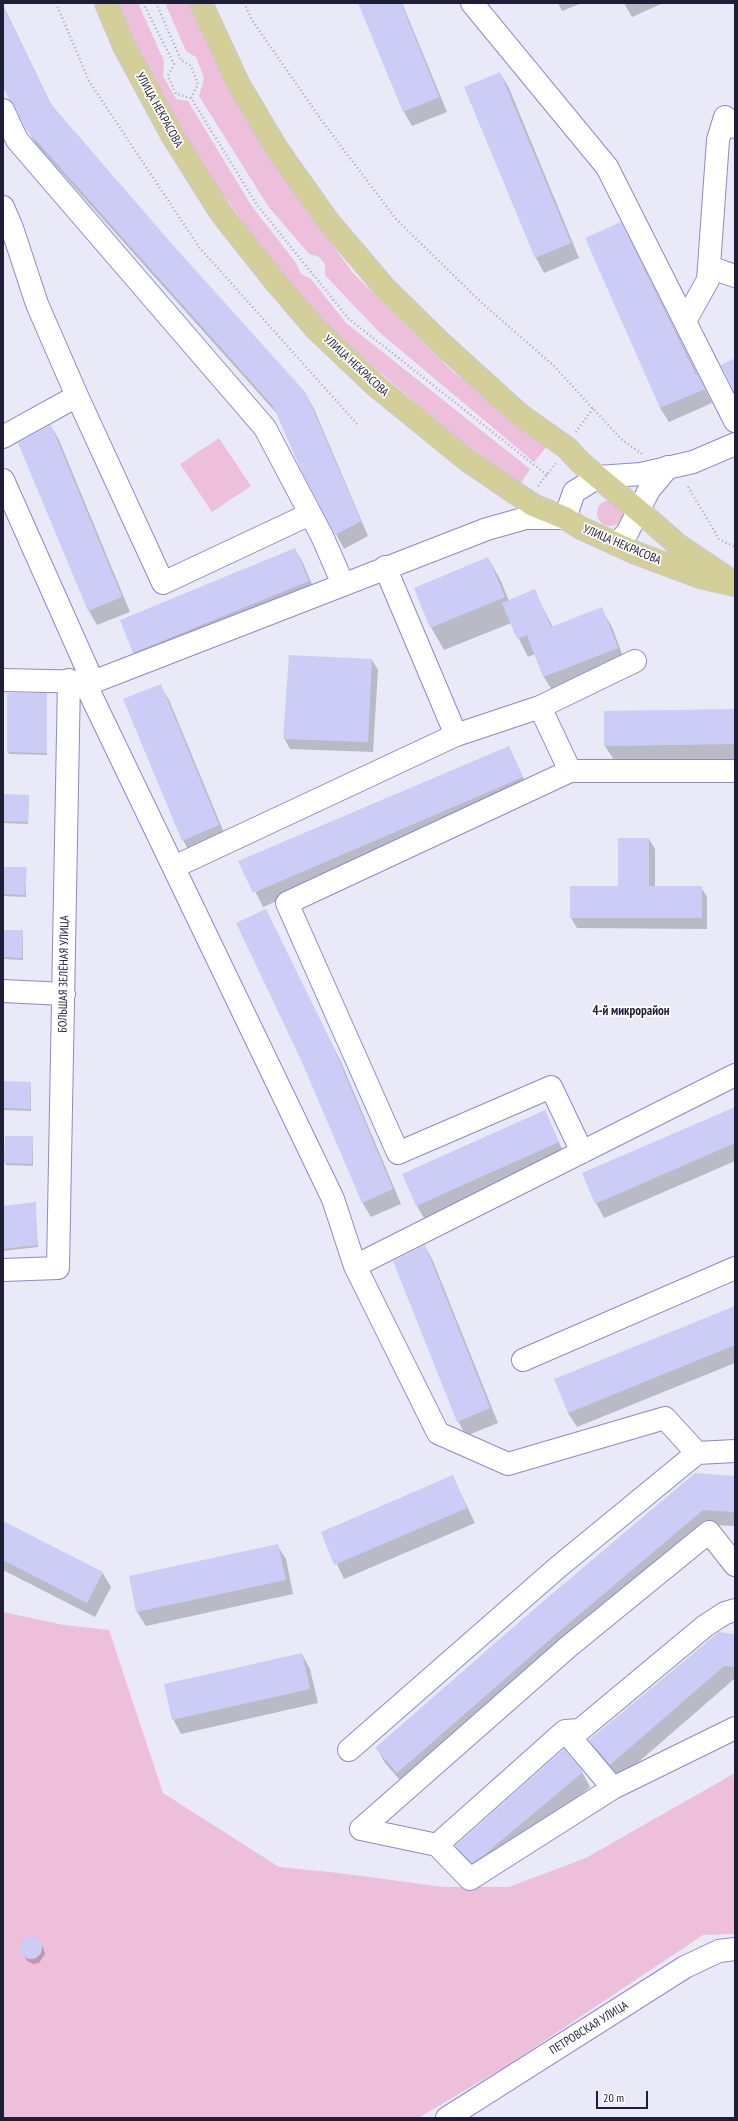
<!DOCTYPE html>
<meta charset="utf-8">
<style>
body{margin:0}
#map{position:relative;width:738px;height:2121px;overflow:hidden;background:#e9e9f8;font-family:"PT Sans Narrow",sans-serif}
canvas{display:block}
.frame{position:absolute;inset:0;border:4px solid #1f1e38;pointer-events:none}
.scale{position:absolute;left:596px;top:2091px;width:52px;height:18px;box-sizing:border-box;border:2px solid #1f1e38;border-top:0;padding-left:5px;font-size:12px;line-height:14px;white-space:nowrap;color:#1f1e38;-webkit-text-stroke:3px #fff;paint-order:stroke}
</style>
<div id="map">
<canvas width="738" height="2121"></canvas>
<div class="frame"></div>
<div class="scale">20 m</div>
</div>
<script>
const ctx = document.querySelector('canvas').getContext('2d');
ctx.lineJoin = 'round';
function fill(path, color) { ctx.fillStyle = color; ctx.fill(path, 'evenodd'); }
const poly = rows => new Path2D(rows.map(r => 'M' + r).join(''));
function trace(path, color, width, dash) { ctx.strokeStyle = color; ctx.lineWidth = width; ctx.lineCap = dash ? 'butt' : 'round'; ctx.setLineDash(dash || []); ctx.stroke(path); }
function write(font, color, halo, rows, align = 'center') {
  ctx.font = font + ' "PT Sans Narrow",sans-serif'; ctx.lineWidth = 3.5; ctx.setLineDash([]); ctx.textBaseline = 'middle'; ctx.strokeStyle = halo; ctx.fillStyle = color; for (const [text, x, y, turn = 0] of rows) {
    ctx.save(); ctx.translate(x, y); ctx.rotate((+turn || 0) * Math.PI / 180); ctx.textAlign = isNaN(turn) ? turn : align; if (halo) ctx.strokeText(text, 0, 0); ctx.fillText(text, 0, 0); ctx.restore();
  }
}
fill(poly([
 [118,3,138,3,164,61,163,76,176,99,188,101,251,205,296,263,301,274,311,279,346,323,530,469,521,483,460,440,371,365,313,310,263,249,210,176,155,88],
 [165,3,192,3,308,211,353,273,452,371,548,445,534,462,379,332,325,275,325,264,319,257,309,254,268,206,199,96,204,78,196,57,186,51],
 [219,438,251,486,212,512,180,464],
 '597 513a13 13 0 1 1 26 0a13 13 0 1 1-26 0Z',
 [3,1612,64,1625,109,1630,163,1793,279,1867,339,1873,444,1887,509,1887,586,1858,735,1773,735,1934,703,1935,508,2065,418,2118,3,2118]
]), '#eebfda');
fill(poly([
 [359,3,402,3,447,112,412,126,404,112],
 [558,3,582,3,562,11],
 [624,3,660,3,661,4,632,17],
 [3,5,53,108,171,245,305,393,314,409,368,536,344,549,302,470,279,416,35,143,3,85],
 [500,73,509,88,579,258,544,273,536,258,466,88],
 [629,238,712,403,669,422,660,408],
 [51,426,59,440,130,612,97,625,89,611,20,443],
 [295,549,303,563,317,596,143,667,134,652],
 [488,558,501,581,509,601,534,591,553,627,601,608,612,627,627,667,555,695,544,677,535,654,528,657,511,623,444,650,431,627],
 [372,660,378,670,373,752,290,749,284,738],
 [160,685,169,700,227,840,191,855,183,840],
 [47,694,47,755,9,754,8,752],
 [735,710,735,759,614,760,605,746],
 [509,747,530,792,263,907,240,861],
 [3,795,29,796,28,824,3,823],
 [649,839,655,849,655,887,701,887,707,897,707,929,577,928,571,918,619,887],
 [3,868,26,868,26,897,3,896],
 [265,910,341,1062,401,1204,371,1217,362,1202],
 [3,931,23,931,23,960,3,959],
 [31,1083,31,1111,4,1110,3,1100],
 [735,1108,735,1161,604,1218,596,1203],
 [544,1111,566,1157,425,1220,417,1206],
 [33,1137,33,1166,6,1165,5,1162],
 [35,1203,38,1247,3,1251,3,1207],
 [425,1246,433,1261,498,1423,466,1436,458,1421],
 [735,1307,735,1363,577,1427,568,1413],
 [453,1477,475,1523,344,1579,322,1533],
 [735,1477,735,1526,711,1525,406,1787,385,1763,377,1748],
 [3,1522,102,1572,111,1587,95,1617,3,1570],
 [277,1545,286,1559,293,1594,146,1626,137,1612],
 [735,1635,735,1680,733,1680,619,1779,599,1755,590,1740],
 [302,1654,310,1669,318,1703,181,1734,173,1719],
 [582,1772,590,1787,492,1870,481,1877,465,1860,456,1846],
 [29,1937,35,1939,43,1947,45,1954,39,1963,33,1964,27,1961,21,1951,21,1944,23,1940]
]), '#0003');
fill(poly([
 [358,3,401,3,439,97,403,112],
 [3,6,51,104,172,244,306,393,361,521,335,535,301,470,273,406,25,128,14,105,9,99,3,87],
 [500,72,571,243,535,258,464,87],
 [621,222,696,375,697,374,705,389,660,408,585,238],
 [735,358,735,393,721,365],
 [51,425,122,597,88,611,18,443],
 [295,548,309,581,133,653,120,620],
 [488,557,505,597,430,628,414,588],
 [535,589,551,627,602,607,618,648,543,677,527,635,517,639,502,603],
 [289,655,372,659,368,742,283,739],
 [161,684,219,825,182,841,123,699],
 [7,693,47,693,47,753,7,752],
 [735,709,735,744,604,746,604,711],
 [509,746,523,777,253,893,238,861],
 [3,794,29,795,28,822,3,821],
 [618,838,649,838,649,886,702,886,702,918,570,918,570,886,618,886],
 [3,867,27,867,25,895,3,894],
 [266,909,333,1046,393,1189,362,1203,301,1060,236,923],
 [3,930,23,930,22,958,3,957],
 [3,1081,31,1082,30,1109,3,1108],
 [735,1107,735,1143,595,1204,582,1173],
 [545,1110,559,1142,416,1206,402,1174],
 [5,1136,33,1136,32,1164,4,1163],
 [36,1202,37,1245,3,1249,3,1206],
 [425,1245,490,1408,457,1422,393,1261],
 [735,1306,735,1345,568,1413,554,1379],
 [695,1473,735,1476,735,1512,703,1510,555,1635,397,1773,375,1748,533,1610],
 [453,1475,467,1508,334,1565,321,1532],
 [3,1521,103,1572,87,1603,3,1560],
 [278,1544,286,1580,136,1612,129,1576],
 [719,1632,735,1634,735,1667,724,1666,610,1765,589,1740],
 [302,1653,310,1689,172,1720,164,1684],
 [564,1749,583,1772,484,1855,472,1863,455,1846],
 '20 1948a11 11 0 1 1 22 0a11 11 0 1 1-22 0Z'
]), '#cbcdf6');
const minor = poly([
 [472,3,607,167,735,421],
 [3,110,17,140,265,428,322,536,343,584],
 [3,207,12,228,37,304,77,396,163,583,310,514],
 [709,267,735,276],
 [685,321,708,280,718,140,725,117,735,127],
 [3,437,77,396],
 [3,480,93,682],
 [616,544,627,533,649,490,668,467],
 [3,680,93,682,487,529,526,518,565,518,574,492,598,477,641,474,693,462,735,444],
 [84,681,333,1199,355,1266,438,1433,508,1464,665,1418,697,1453],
 [540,707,570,771],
 [456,735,540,707,635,661],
 [174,867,456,735,385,567],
 [3,991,64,994],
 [582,1152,551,1087,398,1153,287,903,570,771,735,771],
 [355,1266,735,1075],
 [3,1270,58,1268,69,680],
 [523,1360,735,1268],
 [565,1731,613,1788],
 [349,1750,557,1568,697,1453,735,1451],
 [361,1829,568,1647,709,1532,735,1565],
 [361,1829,437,1845,470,1879,613,1788,735,1728],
 [437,1845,565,1731,580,1730,705,1626,725,1613,735,1610],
 [447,2118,685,1967,719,1951,735,1949]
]);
const major = poly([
 [106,3,124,46,172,135,221,213,274,280,315,328,376,386,467,460,533,505,565,518,581,528,636,553,700,577,735,585],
 [201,3,239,85,277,149,328,221,385,288,442,344,519,414,567,448,580,462,652,522,678,545,724,576]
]);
trace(minor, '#8a8acd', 24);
trace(major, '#c9c9cf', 24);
trace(poly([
 [56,3,89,81,199,247,357,424],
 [143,3,174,64,168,76,176,94,191,98,257,205,349,319,547,475],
 [156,3,181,60,191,66,198,84,191,98],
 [244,3,252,20,322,121,396,219,484,305,553,365,621,439,642,454],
 [576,432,593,408],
 [538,486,556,463],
 [688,487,719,539,735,547]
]), '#a8a8bb', 2.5, [1, 3]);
trace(minor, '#fff', 22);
trace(major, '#d4ce99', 22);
write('12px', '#1f1e38', '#fff', [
 ["УЛИЦА НЕКРАСОВА",159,110,61],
 ["УЛИЦА НЕКРАСОВА",356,366,43],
 ["УЛИЦА НЕКРАСОВА",622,545,23],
 ["БОЛЬШАЯ ЗЕЛЁНАЯ УЛИЦА",64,974,-89],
 ["ПЕТРОВСКАЯ УЛИЦА",589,2028,-32]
]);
write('bold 13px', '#1f1e38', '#fff', [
 ["4-й микрорайон",631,1011]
]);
</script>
